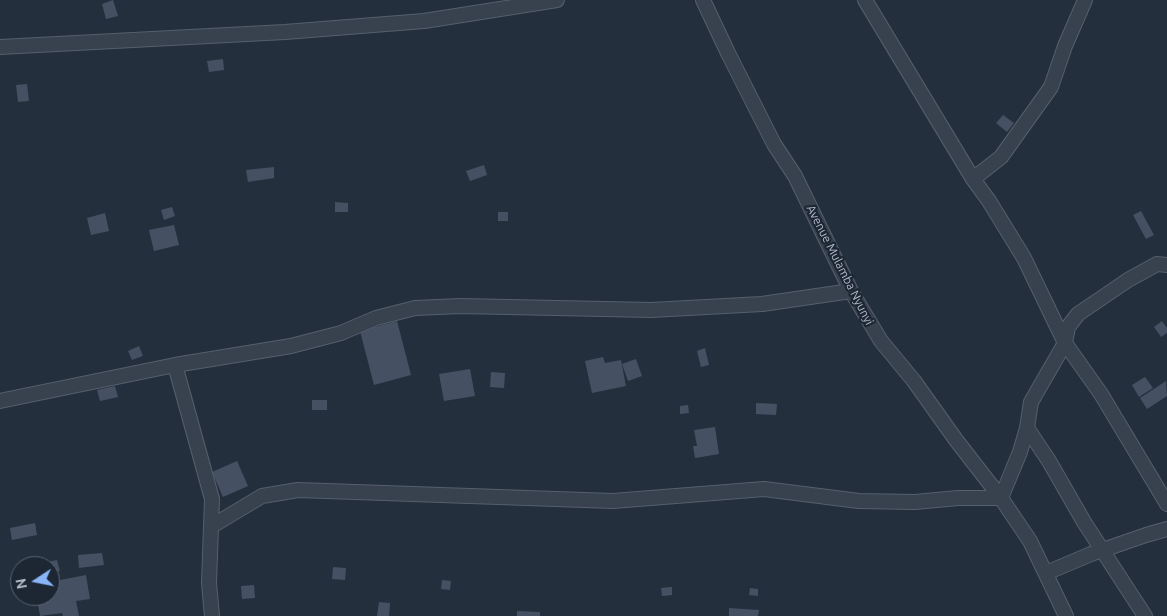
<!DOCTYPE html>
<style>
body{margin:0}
#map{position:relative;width:1167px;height:616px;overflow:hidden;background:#242f3e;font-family:Ubuntu,sans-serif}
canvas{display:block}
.north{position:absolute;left:10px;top:556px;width:50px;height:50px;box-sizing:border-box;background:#1d2633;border:1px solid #59626f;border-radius:50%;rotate:259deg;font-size:14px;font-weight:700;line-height:20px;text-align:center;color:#b4bcc9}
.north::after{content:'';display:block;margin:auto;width:18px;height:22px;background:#8ab4f8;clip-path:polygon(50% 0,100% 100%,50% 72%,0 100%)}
</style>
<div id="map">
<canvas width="1167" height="616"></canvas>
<div class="north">N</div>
</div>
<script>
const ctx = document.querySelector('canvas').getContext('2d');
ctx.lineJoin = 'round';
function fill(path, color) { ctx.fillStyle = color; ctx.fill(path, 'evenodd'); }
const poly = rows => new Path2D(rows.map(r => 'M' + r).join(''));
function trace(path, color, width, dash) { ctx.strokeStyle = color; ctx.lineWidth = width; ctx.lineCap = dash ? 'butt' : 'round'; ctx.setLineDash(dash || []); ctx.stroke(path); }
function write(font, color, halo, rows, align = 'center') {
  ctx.font = font + ' Ubuntu,sans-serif'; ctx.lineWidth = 4.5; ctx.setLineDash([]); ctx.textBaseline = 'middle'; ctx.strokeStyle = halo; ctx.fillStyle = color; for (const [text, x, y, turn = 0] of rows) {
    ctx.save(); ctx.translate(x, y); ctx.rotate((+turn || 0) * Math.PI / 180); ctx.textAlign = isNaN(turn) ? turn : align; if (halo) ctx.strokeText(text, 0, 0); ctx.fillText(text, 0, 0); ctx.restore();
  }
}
fill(poly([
 [113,0,118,16,106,19,102,4],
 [223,59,224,70,209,72,207,61],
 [27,84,29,101,18,102,16,85],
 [1003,115,1014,123,1007,132,996,123],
 [484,165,487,175,470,181,466,171],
 [274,167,274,178,248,182,246,170],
 [335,202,348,203,348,212,335,212],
 [172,207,175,216,164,220,161,210],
 [1141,211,1154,235,1146,239,1133,215],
 [498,212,508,212,508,221,498,221],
 [105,213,109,231,91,235,87,218],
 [174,225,179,245,154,251,149,230],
 [397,321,411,375,374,385,360,331],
 [1162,321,1167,328,1167,333,1161,337,1154,327],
 [139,346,143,356,132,360,128,351],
 [705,348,709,365,701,367,697,351],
 [603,357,605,363,621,360,626,386,592,393,585,361],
 [636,359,642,376,628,381,622,364],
 [470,369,475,396,444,401,439,374],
 [491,372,505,373,504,388,490,387],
 [1145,377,1153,388,1139,397,1132,385],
 [1166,381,1167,396,1147,409,1140,398],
 [115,386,118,397,100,401,97,390],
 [312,400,327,400,327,410,312,410],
 [756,403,777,404,776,415,756,414],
 [688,405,689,413,680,414,680,406],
 [715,427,719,454,695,458,693,446,697,446,694,430],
 [237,461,248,486,223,497,212,472],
 [35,523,37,535,12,540,10,528],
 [102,553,104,565,79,568,78,555],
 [57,560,60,571,50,573,50,566,39,566,39,564],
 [333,567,346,568,345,580,332,579],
 [86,575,90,599,76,601,79,616,63,616,62,613,40,616,37,598,50,596,50,582],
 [442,580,451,581,450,590,441,589],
 [254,585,255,598,242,599,241,586],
 [672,587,672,595,662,596,661,588],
 [750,588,758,589,758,596,749,595],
 [379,602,390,603,389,616,377,616],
 [729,608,759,610,758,616,729,616],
 [517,611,540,612,540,616,517,616]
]), '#455162');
const minor = poly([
 [703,0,728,53,774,144,795,176,851,291,881,341,914,381,956,440,1001,498,1030,541,1066,616],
 [865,0,973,179,989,201,1024,258,1065,343,1101,394,1167,504],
 [0,47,285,32,424,21,557,0],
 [973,179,1001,157,1051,87,1065,46,1085,0],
 [175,365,212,499,209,583,212,616],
 [0,401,175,365,291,346,341,333,376,318,415,308,461,306,651,310,762,304,851,291],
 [1027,428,1049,461,1084,522,1145,616],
 [212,526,262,496,298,490,613,501,764,489,859,501,915,502,958,498,1001,498,1020,452,1027,428,1031,402,1065,343,1068,327,1078,314,1128,280,1157,264,1167,265],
 [1046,573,1091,554,1146,535,1167,529]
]);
trace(minor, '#565f6c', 16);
trace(minor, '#38414e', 14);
write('12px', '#b4bcc9', '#1d2633', [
 ["Avenue Mulamba Nyunyi",840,265,63]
]);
</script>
